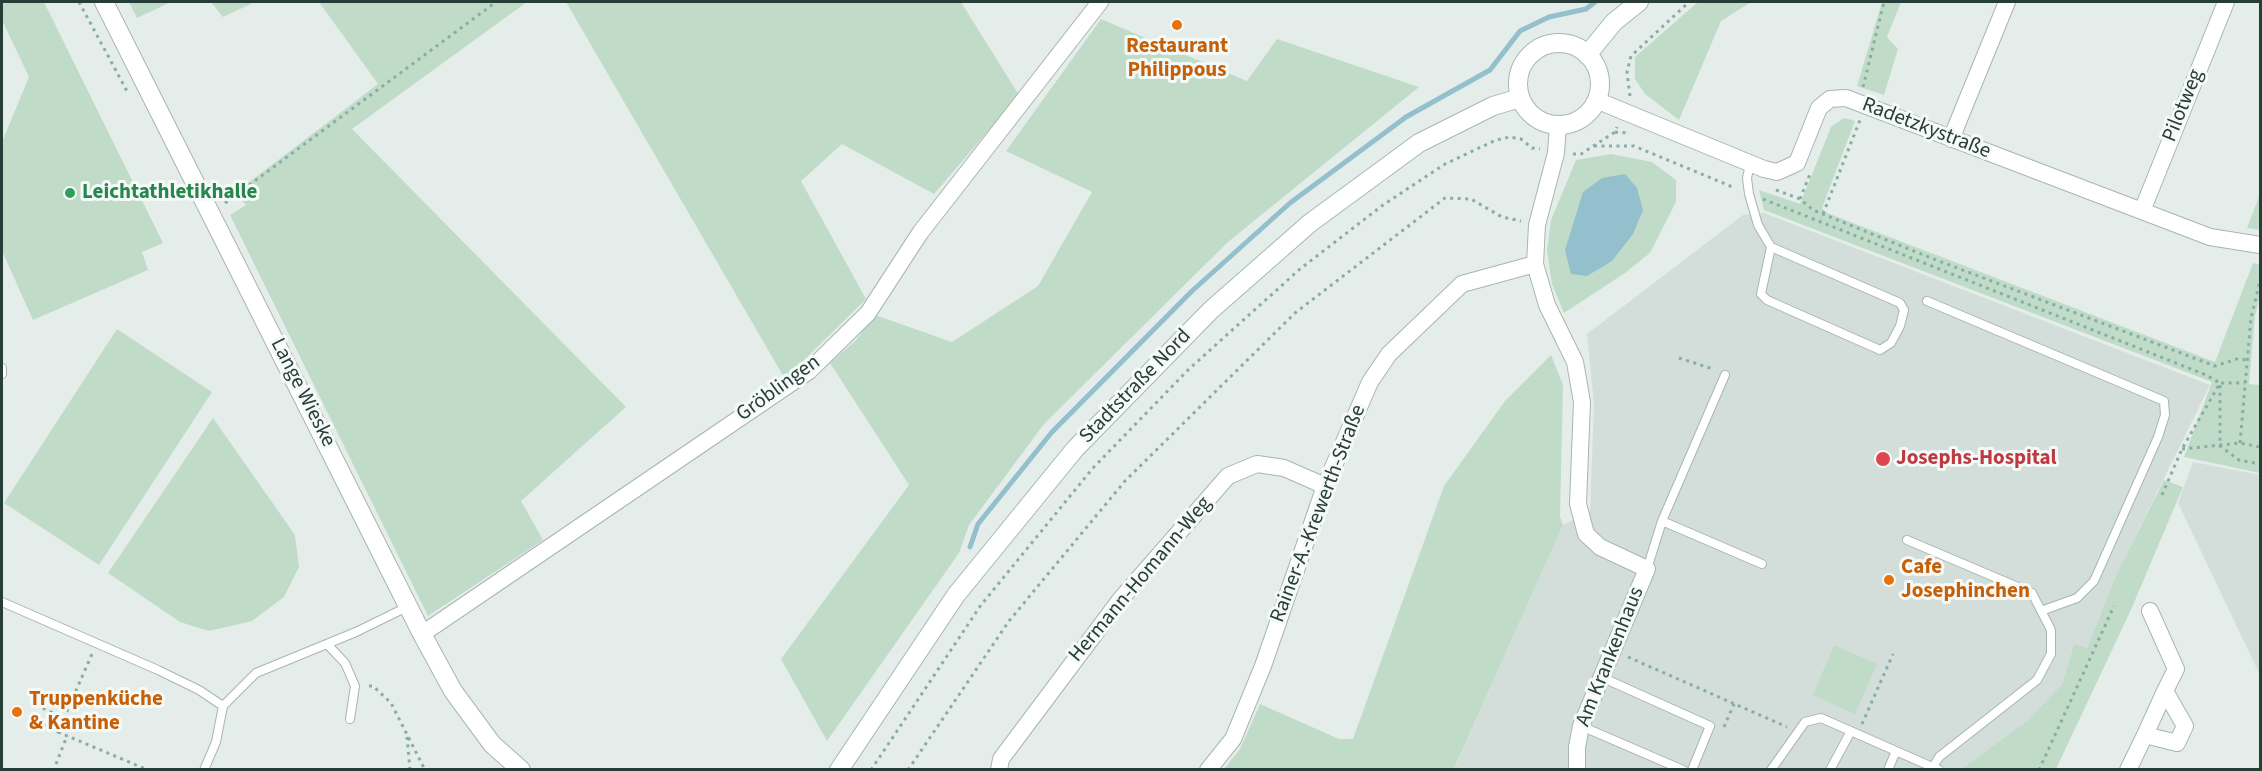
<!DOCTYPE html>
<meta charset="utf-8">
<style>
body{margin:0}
#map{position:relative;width:2262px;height:771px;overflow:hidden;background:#e5edea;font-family:"Source Sans 3",sans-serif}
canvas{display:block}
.frame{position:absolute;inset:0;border:3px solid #263d38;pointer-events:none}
</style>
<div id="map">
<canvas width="2262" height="771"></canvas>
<div class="frame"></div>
</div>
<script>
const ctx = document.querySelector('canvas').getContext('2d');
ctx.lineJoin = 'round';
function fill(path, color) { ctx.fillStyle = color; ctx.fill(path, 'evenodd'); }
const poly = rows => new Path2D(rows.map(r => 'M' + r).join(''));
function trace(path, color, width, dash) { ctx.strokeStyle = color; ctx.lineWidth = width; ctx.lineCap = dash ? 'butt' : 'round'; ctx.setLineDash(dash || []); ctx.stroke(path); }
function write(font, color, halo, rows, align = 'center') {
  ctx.font = font + ' "Source Sans 3",sans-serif'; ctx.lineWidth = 6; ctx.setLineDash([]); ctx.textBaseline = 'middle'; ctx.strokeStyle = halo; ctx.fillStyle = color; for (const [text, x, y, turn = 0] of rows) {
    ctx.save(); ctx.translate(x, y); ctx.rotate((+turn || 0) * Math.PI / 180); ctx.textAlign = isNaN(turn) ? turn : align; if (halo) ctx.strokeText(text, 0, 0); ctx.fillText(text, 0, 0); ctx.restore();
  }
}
fill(poly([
 [1764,213,2210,385,2118,571,2087,648,2074,644,2062,684,2027,721,1961,769,1454,770,1563,525,1590,512,1594,405,1587,334,1743,215],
 [2193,462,2260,475,2260,675,2178,503]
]), '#d3ddd9');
fill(poly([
 [2,2,44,2,163,243,142,252,148,270,33,320,2,251,2,142,29,77,2,20],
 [129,2,171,2,137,18],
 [211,2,255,2,223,17],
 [319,2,527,2,352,129,626,407,521,501,543,540,428,616,230,215,246,205,235,193,378,84],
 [566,2,961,2,1019,95,934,194,842,144,801,181,866,299,785,379],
 [1698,2,1751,2,1721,21,1679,120,1645,94,1635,79,1635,57],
 [1882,2,1901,2,1887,37,1898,49,1884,95,1857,86],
 [1101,19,1247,81,1277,39,1419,87,1228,242,1044,424,969,525,959,553,827,741,781,659,909,485,830,363,855,341,875,315,952,342,1038,286,1092,192,1006,151],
 [1844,118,1855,121,1822,208,1827,213,2215,362,2253,263,2260,265,2260,296,2255,316,2249,384,2260,385,2260,473,2184,457,2212,382,1764,210,1759,190,1800,204,1831,127],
 [1611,154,1652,162,1676,180,1676,202,1650,253,1625,273,1564,313,1552,284,1547,251,1551,220,1576,160],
 [2260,194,2260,230,2247,228],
 [117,329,212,392,99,565,4,503],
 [1551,355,1563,385,1560,517,1563,525,1454,769,1224,769,1240,749,1260,704,1339,739,1353,739,1444,486,1505,401],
 [213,418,295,535,299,567,284,597,252,621,209,631,180,622,108,573],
 [2164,480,2183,487,2130,612,2056,769,1961,769,2027,721,2062,684,2074,644,2087,648,2118,571],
 [1834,645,1877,664,1855,714,1813,695]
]), '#c0dcc9');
fill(poly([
 [1625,174,1637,188,1643,210,1633,234,1612,261,1587,276,1571,274,1565,250,1583,192,1602,178]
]), '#93c0cc');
trace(poly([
 [970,547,978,524,1052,432,1192,291,1290,203,1406,117,1490,70,1520,31,1549,17,1586,9,1595,2]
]), '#93c0cc', 5);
const service = poly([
 [1750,164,1747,178,1749,194,1758,225,1771,247,1900,303,1904,310,1900,326,1891,343,1880,350,1767,300,1761,294,1771,247],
 [1927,301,2164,401,2165,415,2158,437,2094,581,2077,598,2041,611],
 [2,368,2,374],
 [1662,521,1762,564],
 [1907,540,2032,593,2051,630,2051,654,2037,680,1939,757,1933,767],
 [1647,569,1662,521,1725,375],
 [2,602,158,670,199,690,223,706,216,742,204,770],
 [327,644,345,663,355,686,350,719],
 [1601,677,1710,726,1692,770],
 [223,706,256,673,356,632,409,606],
 [1581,726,1683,770],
 [1771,770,1805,722,1821,718,1939,770],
 [1830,770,1851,731],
 [1888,770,1896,751]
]);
const minor = poly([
 [1596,100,1764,169,1777,172,1797,163,1819,108,1830,99,1846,98,2210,237,2260,245],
 [1558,125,1556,153,1537,225,1535,264,1547,305,1575,362,1582,402,1578,504,1586,534,1600,547,1647,569,1581,726,1577,747,1577,770],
 [1951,139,2007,2],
 [2142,211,2226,2],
 [422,634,809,371,868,313,920,233,1100,2],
 [2145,735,2165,691],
 [999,770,1001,759,1120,600,1228,476,1257,464,1284,468,1325,486],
 [1208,770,1233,739,1263,666,1325,486,1370,382,1389,354,1462,284,1535,264],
 [2128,770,2145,735,2177,743,2185,726,2165,691,2176,669,2150,611]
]);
const tertiary = poly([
 [104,2,422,634,453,691,492,744,521,770]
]);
const secondary = poly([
 '1518 84a41 41 0 1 1 82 0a41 41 0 1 1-82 0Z',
 [1587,55,1614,22,1639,2],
 [839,770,956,595,1075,449,1211,310,1310,223,1419,143,1493,106,1520,98]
]);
trace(service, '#a8b5b1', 10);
trace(minor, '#a8b5b1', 18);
trace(tertiary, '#a8b5b1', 20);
trace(secondary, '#a4b8b2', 20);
trace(poly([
 [79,2,128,93],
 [1863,87,1884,2],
 [1630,96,1627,72,1631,56,1689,2],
 [1615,132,1630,133],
 [1594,146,1634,146,1735,188],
 [1573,154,1581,154,1615,132,1617,127],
 [1776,190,1800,199,1813,210,1931,258,2215,366,2237,359,2248,360],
 [1763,199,2206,375,2220,383,2220,446,2239,460,2260,464],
 [1800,199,1810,174],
 [225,203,496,2],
 [1823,214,1860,120],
 [1679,358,1713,369],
 [2240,443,2251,318,2260,281],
 [2182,449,2240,443,2260,447],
 [2162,495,2182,449,2220,383,2245,383],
 [1628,657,1787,727],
 [369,686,373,686,391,703,425,770],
 [36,705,64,718,92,654],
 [30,718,58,732,64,718],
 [1862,724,1893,654],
 [1724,727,1734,704],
 [58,732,148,770],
 [407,737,410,770],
 [56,764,67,736],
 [871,770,981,605,1093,468,1189,369,1300,269,1383,205,1445,164,1496,140,1510,137,1521,139,1532,148,1540,149],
 [908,770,1009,621,1125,481,1295,313,1445,198,1471,199,1502,217,1521,221],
 [2039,770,2114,606]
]), '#89ada4', 3, [3, 4.5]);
trace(service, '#fff', 8);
trace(minor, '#fff', 16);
trace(tertiary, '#fff', 18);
trace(secondary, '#fff', 18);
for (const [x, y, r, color] of [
 [1177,25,6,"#e8710a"],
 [70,193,6,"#2e9e5b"],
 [1883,459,8,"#e0444e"],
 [1889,580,6,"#e8710a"],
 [17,712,6,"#e8710a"]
]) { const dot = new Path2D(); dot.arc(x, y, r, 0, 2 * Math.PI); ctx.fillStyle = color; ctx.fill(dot); trace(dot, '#f5f9f8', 2); }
write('bold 21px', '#c56008', '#f5f9f8', [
 ["Restaurant",1177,47,"center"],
 ["Philippous",1177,71,"center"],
 ["Cafe",1901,568],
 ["Josephinchen",1901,592],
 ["Truppenküche",29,700],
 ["& Kantine",29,724]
], 'left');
write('21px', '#263d38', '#f5f9f8', [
 ["Pilotweg",2184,106,-68],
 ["Radetzkystraße",1926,129,21],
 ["Stadtstraße Nord",1136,387,-46],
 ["Gröblingen",779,389,-36],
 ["Lange Wieske",302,393,63],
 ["Rainer-A.-Krewerth-Straße",1319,514,-69],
 ["Hermann-Homann-Weg",1141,580,-50],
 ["Am Krankenhaus",1611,657,-68]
]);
write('bold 21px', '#27864d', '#f5f9f8', [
 ["Leichtathletikhalle",82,193]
], 'left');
write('bold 21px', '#be3a42', '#f5f9f8', [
 ["Josephs-Hospital",1896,459]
], 'left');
</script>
